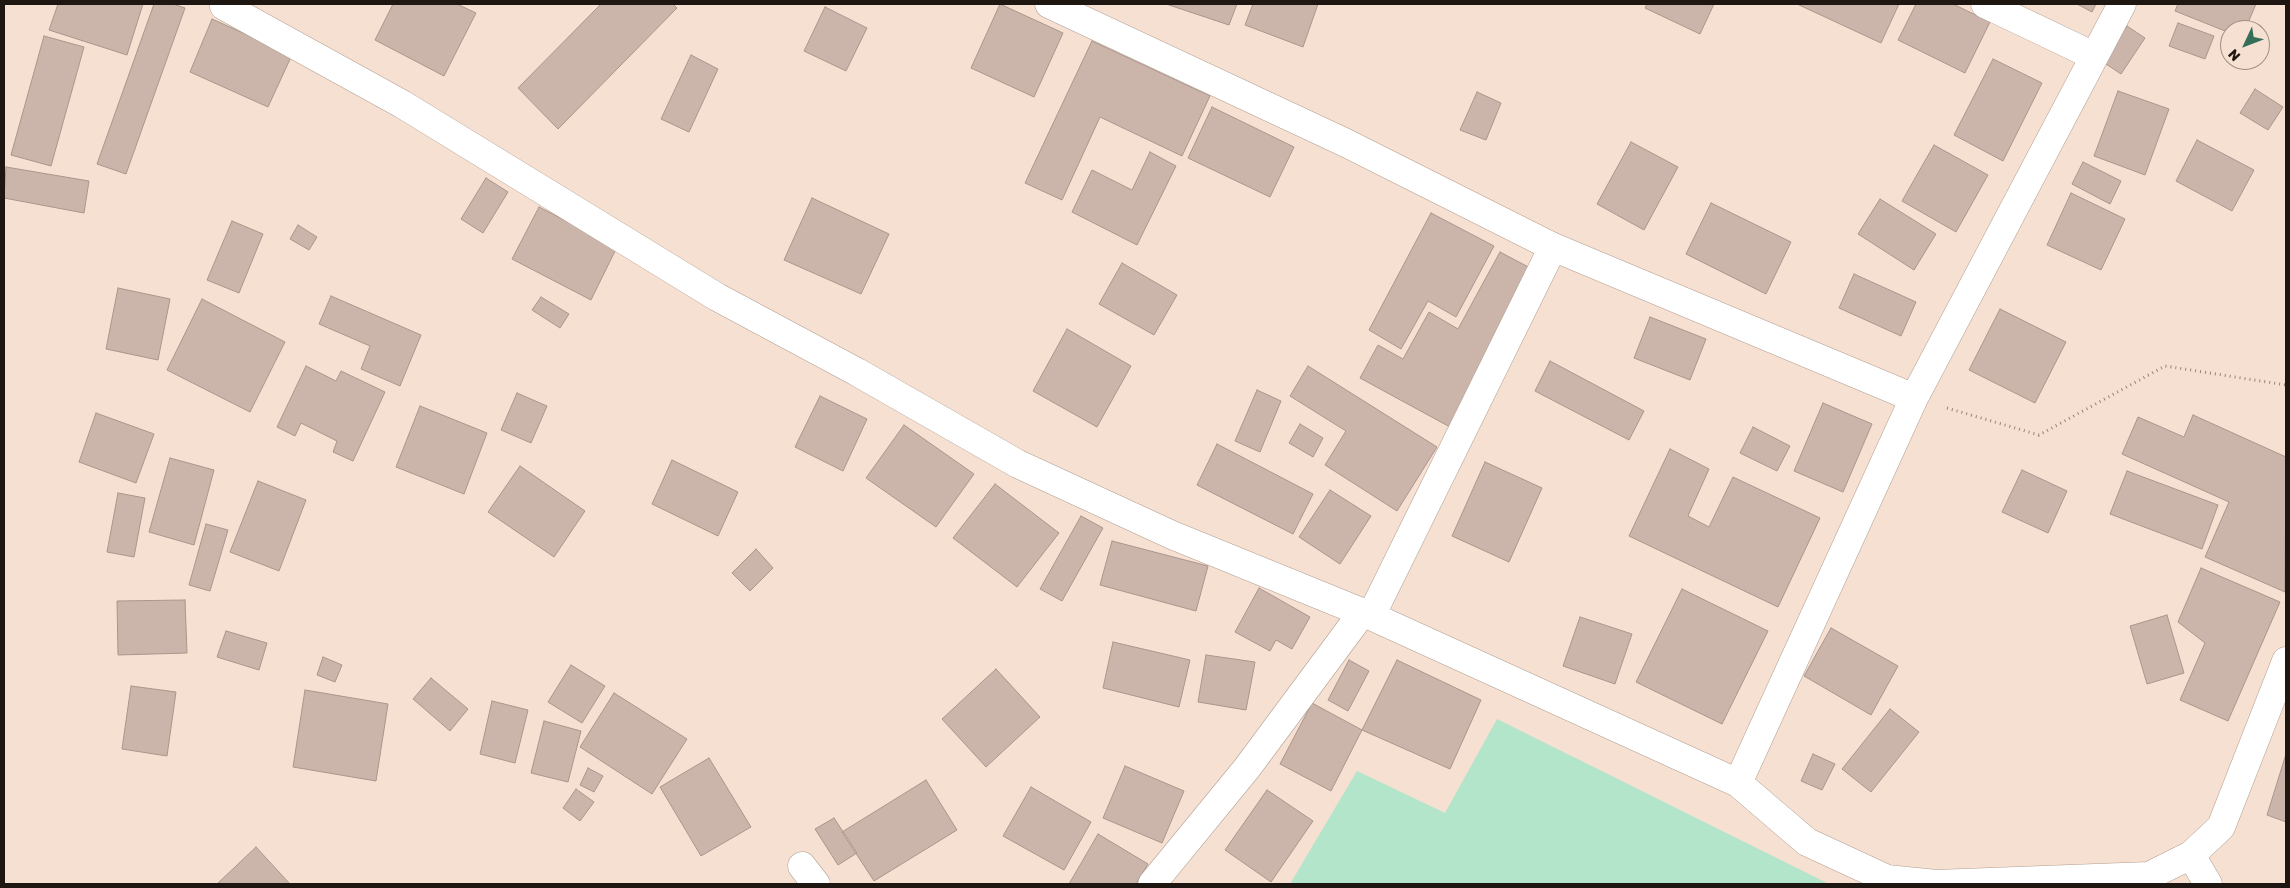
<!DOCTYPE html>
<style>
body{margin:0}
#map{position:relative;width:2290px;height:888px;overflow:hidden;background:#f5e0d2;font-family:Rubik,sans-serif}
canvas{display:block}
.frame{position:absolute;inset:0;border:5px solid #1d1611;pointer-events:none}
.north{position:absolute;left:2220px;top:20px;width:50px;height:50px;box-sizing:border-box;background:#f5e0d2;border:1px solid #9f8f85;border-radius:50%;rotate:227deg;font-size:14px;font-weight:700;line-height:20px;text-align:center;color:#1d1611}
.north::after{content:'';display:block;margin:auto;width:18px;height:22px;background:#356f59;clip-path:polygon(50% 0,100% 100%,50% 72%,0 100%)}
</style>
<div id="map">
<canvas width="2290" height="888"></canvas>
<div class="frame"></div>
<div class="north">N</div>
</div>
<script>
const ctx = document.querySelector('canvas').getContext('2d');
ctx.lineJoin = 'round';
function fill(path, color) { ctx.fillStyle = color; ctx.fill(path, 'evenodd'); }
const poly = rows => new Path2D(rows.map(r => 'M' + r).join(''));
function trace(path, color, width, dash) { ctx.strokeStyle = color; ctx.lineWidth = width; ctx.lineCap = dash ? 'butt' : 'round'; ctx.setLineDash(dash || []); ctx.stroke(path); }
fill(poly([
 [1497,719,1829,884,1290,884,1357,771,1445,813]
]), '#b2e5ca');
const building = poly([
 [58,4,143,4,127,55,49,30,58,4],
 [154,4,173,4,185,8,126,174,97,164,154,4],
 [393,4,457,4,476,13,444,76,375,40,393,4],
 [601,4,673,4,677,8,558,129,518,88,601,4],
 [1000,4,1063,33,1034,97,971,68,1000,4],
 [1166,4,1237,4,1229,25,1166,4],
 [1253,4,1318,4,1303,47,1245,25,1253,4],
 [1647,4,1714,4,1700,34,1645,8,1647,4],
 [1797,4,1899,4,1881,43,1797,4],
 [1916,4,1953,4,1990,22,1965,73,1898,40,1916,4],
 [2077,4,2096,4,2092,12,2077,4],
 [2178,4,2256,4,2245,30,2230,30,2230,33,2175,11,2178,4],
 [825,7,867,28,846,71,804,51,825,7],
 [212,19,292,55,268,107,190,72,212,19],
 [2178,23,2214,36,2205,59,2169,46,2178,23],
 [2127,26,2145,38,2121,74,2103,62,2127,26],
 [44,36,84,47,51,166,11,155,44,36],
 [1092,41,1210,96,1182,156,1100,117,1062,200,1025,183,1092,41],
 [691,55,718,69,689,132,661,119,691,55],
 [1993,59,2042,83,2003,161,1954,135,1993,59],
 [2255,89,2283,107,2268,130,2240,113,2255,89],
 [2118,91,2169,109,2145,175,2094,156,2118,91],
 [1477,92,1501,103,1486,140,1460,130,1477,92],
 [1212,107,1294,147,1270,197,1188,158,1212,107],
 [2197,140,2254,170,2232,211,2176,181,2197,140],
 [1631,142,1678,167,1644,230,1597,204,1631,142],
 [1934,145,1988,175,1956,232,1902,201,1934,145],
 [1150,152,1176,166,1137,245,1072,212,1092,170,1132,190,1150,152],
 [2083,162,2121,181,2110,204,2072,184,2083,162],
 [6,167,89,181,84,213,4,198,6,167],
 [486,178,508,192,483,233,461,219,486,178],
 [2071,193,2125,219,2101,270,2047,245,2071,193],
 [812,198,889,234,861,294,784,260,812,198],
 [1880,199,1936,234,1914,270,1858,234,1880,199],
 [1711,203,1791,242,1766,294,1686,254,1711,203],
 [539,207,617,247,591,300,512,259,539,207],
 [1431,213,1494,246,1456,317,1428,301,1401,349,1369,330,1431,213],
 [232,221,263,234,239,293,207,280,232,221],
 [298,225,317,237,309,250,290,239,298,225],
 [1500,252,1536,271,1450,427,1360,378,1378,345,1403,359,1429,312,1458,329,1500,252],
 [1122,263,1177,295,1154,335,1099,304,1122,263],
 [1854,274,1916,302,1901,336,1839,308,1854,274],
 [118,288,170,299,158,360,106,349,118,288],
 [331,296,421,335,400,386,361,369,370,346,319,324,331,296],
 [541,297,569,314,560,328,532,310,541,297],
 [202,299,285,342,250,412,167,370,202,299],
 [2000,309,2066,342,2035,403,1969,370,2000,309],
 [1650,317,1706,339,1690,380,1634,358,1650,317],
 [1067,329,1131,366,1097,427,1033,391,1067,329],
 [1550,361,1644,411,1629,440,1535,391,1550,361],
 [306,366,336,381,341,371,385,392,353,461,333,452,337,441,301,423,295,436,277,427,306,366],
 [1308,366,1437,447,1397,511,1325,465,1346,431,1290,396,1308,366],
 [1257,390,1281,401,1260,452,1235,441,1257,390],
 [517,393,547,406,531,443,501,430,517,393],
 [820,396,867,419,843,471,795,447,820,396],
 [1823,403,1872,424,1843,492,1794,471,1823,403],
 [420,406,487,433,464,494,396,467,420,406],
 [96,413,154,434,136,483,79,462,96,413],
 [2193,415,2286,457,2285,592,2205,557,2229,502,2122,454,2138,417,2184,437,2193,415],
 [1300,424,1323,438,1313,457,1289,443,1300,424],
 [904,425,974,474,936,527,866,478,904,425],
 [1753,427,1790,446,1777,471,1740,453,1753,427],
 [1217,444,1313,494,1293,534,1197,485,1217,444],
 [1670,449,1709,469,1688,516,1709,527,1733,477,1820,518,1778,607,1629,536,1670,449],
 [170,458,214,470,194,545,149,532,170,458],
 [672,460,738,492,718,536,652,504,672,460],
 [1485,462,1542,488,1509,562,1452,536,1485,462],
 [520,466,585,511,554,557,488,512,520,466],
 [2022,470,2067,491,2048,533,2002,512,2022,470],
 [2127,471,2218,505,2202,549,2110,514,2127,471],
 [258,481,306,500,279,571,230,552,258,481],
 [995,484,1059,533,1017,587,953,538,995,484],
 [1330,490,1371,516,1340,564,1299,537,1330,490],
 [118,493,145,498,134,557,107,552,118,493],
 [1081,516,1103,528,1062,601,1040,589,1081,516],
 [206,524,228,530,210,591,189,585,206,524],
 [1112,541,1208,566,1196,611,1100,585,1112,541],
 [756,549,773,568,750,591,732,573,756,549],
 [2201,568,2280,602,2228,721,2180,700,2205,643,2178,622,2201,568],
 [1259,588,1310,617,1292,649,1276,640,1270,651,1235,632,1259,588],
 [1682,589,1768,631,1722,724,1636,682,1682,589],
 [185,600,187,653,118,655,117,601,185,600],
 [2167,615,2184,673,2147,684,2130,626,2167,615],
 [1580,617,1632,634,1615,684,1563,666,1580,617],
 [1831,628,1898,666,1871,715,1804,676,1831,628],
 [226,631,267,643,259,670,217,657,226,631],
 [1113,642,1190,660,1179,707,1103,688,1113,642],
 [1206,655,1255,662,1246,710,1198,702,1206,655],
 [323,657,342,665,335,682,317,675,323,657],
 [1349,660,1369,671,1348,711,1328,700,1349,660],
 [1397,660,1481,700,1450,769,1362,730,1397,660],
 [571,665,605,686,582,723,548,702,571,665],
 [996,669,1040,717,986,767,942,719,996,669],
 [431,678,468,709,450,731,413,699,431,678],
 [131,686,176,692,167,756,122,749,131,686],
 [305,690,388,704,376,781,293,767,305,690],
 [614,693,687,739,652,794,580,747,614,693],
 [492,701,528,710,515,763,480,754,492,701],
 [1312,703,1362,730,1331,791,1280,764,1312,703],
 [1890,709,1919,732,1871,792,1842,769,1890,709],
 [544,721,581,731,568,782,531,773,544,721],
 [1813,754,1835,764,1822,790,1801,781,1813,754],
 [2286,754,2286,822,2267,815,2286,754],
 [709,758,751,827,701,856,660,787,709,758],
 [1125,766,1184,791,1162,843,1103,818,1125,766],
 [588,768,603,776,594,792,580,785,588,768],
 [926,780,957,830,874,881,842,832,926,780],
 [1031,787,1091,822,1064,870,1003,836,1031,787],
 [576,789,594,802,580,821,563,808,576,789],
 [1267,790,1313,821,1271,882,1225,850,1267,790],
 [834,818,857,853,838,865,815,829,834,818],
 [1098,834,1148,864,1136,884,1069,884,1098,834],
 [256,847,290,884,217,884,256,847]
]);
fill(building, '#cbb5aa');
trace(building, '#ab958b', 1);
const minor = poly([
 [1049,4,1346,143,1553,247,1914,398],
 [1985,4,2094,56],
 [224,6,402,104,717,297,857,372,1018,464,1172,535,1371,616],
 [1553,247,1371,616,1738,783,1807,842,1887,879,1936,884,2149,876,2191,855,2221,827,2286,661],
 [1738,783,1914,398,2122,4],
 [2191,855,2208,884],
 [802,866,816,884],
 [1152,884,1247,768,1362,613]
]);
trace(minor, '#b29e91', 29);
trace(poly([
 [1947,408,2039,435,2165,366,2286,385]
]), '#95867c', 3, [1, 4]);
trace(minor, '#fff', 28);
</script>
